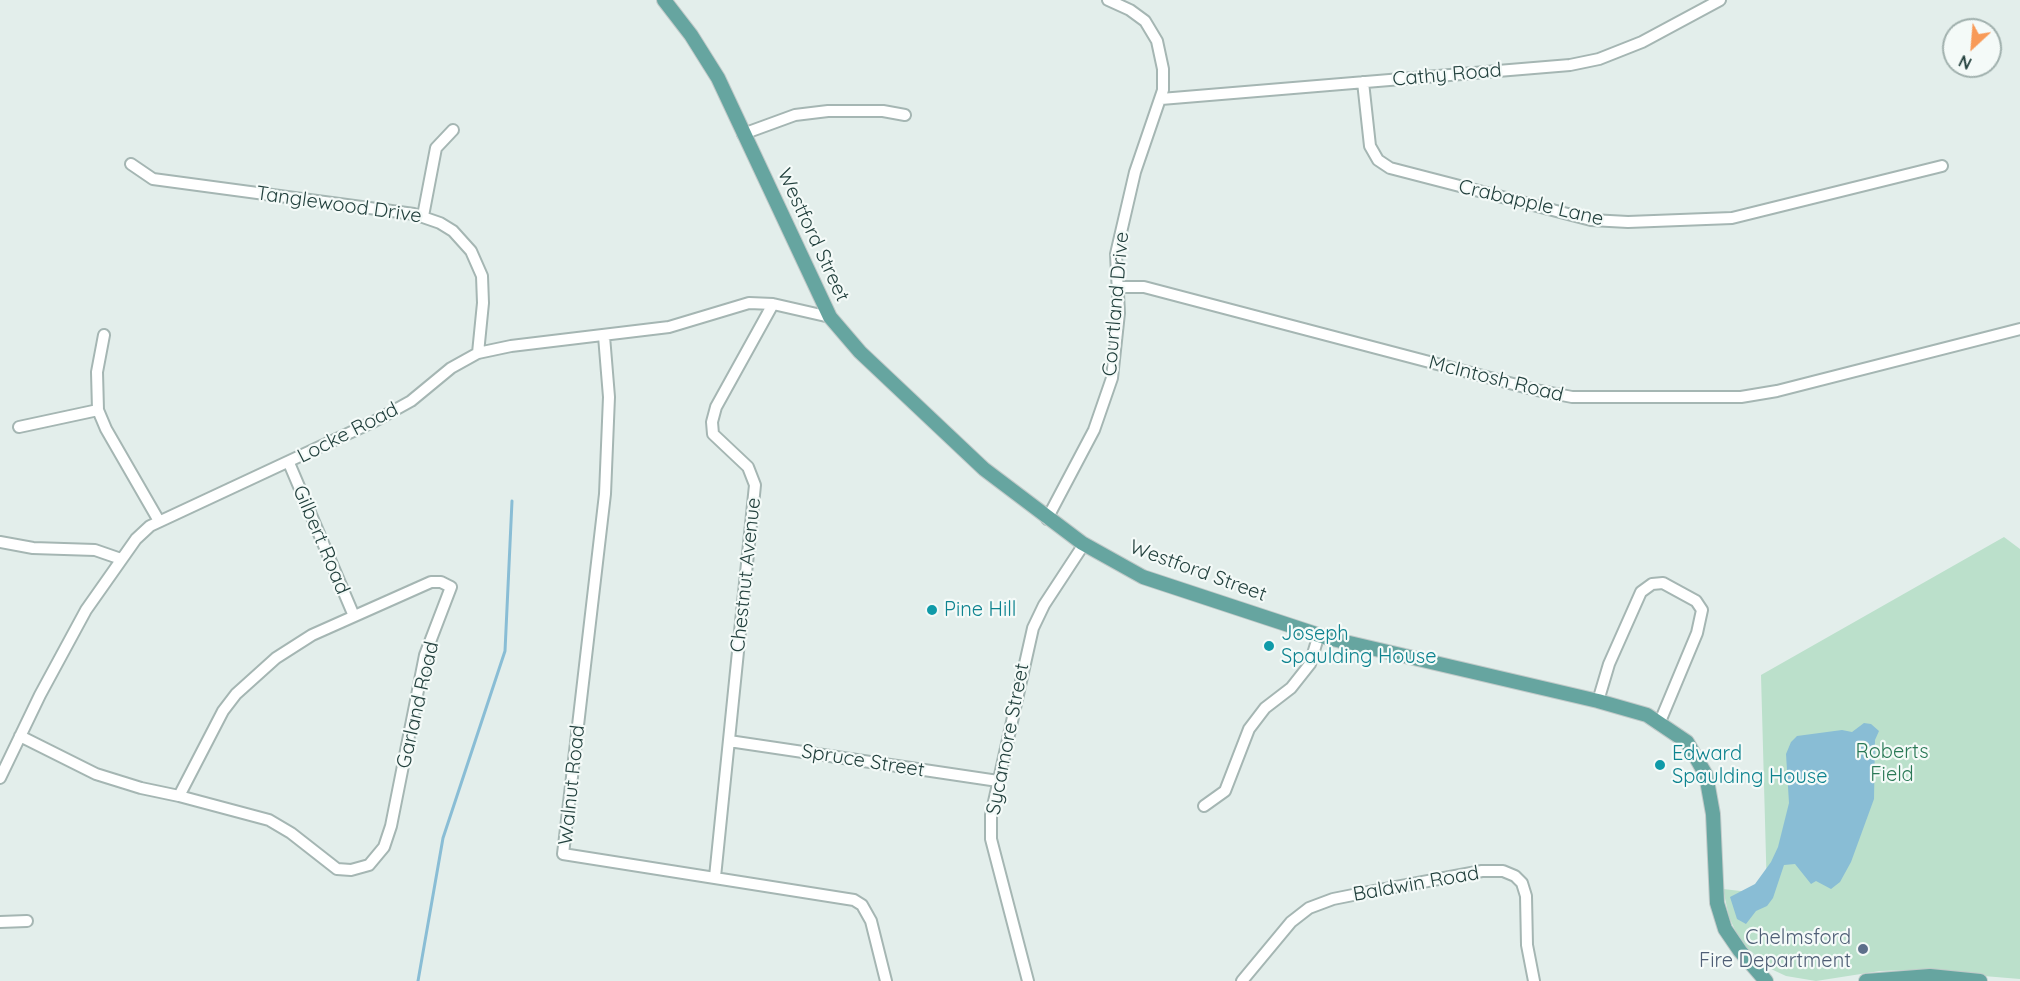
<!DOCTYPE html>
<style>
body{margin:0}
#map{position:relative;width:2020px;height:981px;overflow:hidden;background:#e3eeeb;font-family:Quicksand,sans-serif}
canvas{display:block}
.north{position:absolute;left:1942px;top:18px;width:60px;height:60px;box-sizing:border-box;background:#f4faf8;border:2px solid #a0b0ad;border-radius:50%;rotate:206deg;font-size:16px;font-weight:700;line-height:24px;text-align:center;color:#22403d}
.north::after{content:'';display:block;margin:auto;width:21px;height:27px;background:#f89a57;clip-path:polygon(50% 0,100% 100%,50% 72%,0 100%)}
</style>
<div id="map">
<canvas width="2020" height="981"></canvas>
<div class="north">N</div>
</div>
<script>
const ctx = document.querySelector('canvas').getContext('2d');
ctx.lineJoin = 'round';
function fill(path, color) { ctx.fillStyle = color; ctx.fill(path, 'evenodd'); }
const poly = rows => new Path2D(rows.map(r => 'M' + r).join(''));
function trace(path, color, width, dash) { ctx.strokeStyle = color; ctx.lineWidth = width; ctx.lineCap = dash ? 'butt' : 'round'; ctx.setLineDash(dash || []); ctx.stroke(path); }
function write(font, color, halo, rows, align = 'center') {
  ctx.font = font + ' Quicksand,sans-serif'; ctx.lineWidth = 4.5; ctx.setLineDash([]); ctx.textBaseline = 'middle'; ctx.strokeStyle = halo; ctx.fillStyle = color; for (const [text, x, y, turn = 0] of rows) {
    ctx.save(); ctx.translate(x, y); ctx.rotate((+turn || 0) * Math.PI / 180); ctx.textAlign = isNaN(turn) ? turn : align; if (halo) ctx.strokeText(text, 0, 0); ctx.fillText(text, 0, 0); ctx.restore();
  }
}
fill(poly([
 [2004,537,2020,549,2020,979,1911,970,1880,971,1816,981,1786,976,1771,969,1745,946,1736,932,1729,917,1723,889,1767,894,1761,675]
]), '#bbe0cb');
fill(poly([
 [1864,723,1871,724,1879,731,1875,740,1874,799,1851,862,1840,882,1831,889,1816,881,1811,884,1795,864,1784,865,1773,898,1767,906,1756,911,1746,924,1737,919,1730,897,1755,884,1771,862,1778,847,1789,803,1786,754,1791,742,1797,736,1842,730,1852,732]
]), '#89bdd5');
trace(poly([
 [418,981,443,838,505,651,512,501]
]), '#89bdd5', 3);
const minor = poly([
 [1363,82,1370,146,1378,160,1390,168,1591,220,1628,222,1732,218,1942,166],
 [1161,99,1570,65,1599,59,1642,42,1720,0],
 [743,134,795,115,828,111,883,111,905,115],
 [131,164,153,179,414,214,440,223,453,231,471,251,482,276,483,303,478,353],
 [423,216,436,148,453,130],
 [1117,287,1144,287,1536,390,1572,397,1741,397,1777,391,2020,329],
 [104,335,97,372,98,410,106,429,159,521],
 [604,336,609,397,605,494,563,854,854,900,862,905,871,921,886,981],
 [19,427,98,410],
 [289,463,354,616],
 [1047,519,1094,430,1112,378,1119,313,1116,254,1135,172,1163,90,1163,69,1157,41,1145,21,1130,10,1108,0],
 [0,542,33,548,95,550,121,559],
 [1598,701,1609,664,1641,592,1652,584,1663,583,1696,601,1702,610,1697,633,1659,724],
 [20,736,96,774,141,788,179,796,223,711,236,694,276,658,312,635,431,582,441,582,451,587,425,655,391,826,384,847,369,865,351,870,337,869,291,833,269,820,179,796],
 [729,741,998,781],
 [0,778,40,695,86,610,136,539,150,526,375,421,411,401,451,368,478,353,511,346,669,327,749,303,773,304,830,317],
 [1204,806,1225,791,1249,729,1265,708,1291,688,1310,664,1319,634],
 [715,877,755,485,748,467,713,434,712,422,716,407,773,304],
 [0,922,27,921],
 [1028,981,991,839,991,815,1033,628,1044,605,1084,544],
 [1242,981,1291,922,1309,908,1333,899,1363,893,1482,871,1503,871,1515,876,1522,883,1526,896,1527,945,1534,981]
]);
const major = poly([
 [664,0,691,35,718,78,830,317,860,352,984,469,1082,543,1143,577,1328,638,1598,701,1647,715,1687,742,1706,775,1713,814,1717,903,1725,929,1740,951,1766,981],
 [1866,981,1930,976,1980,981]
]);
trace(minor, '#a5b6b3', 14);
trace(major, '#c1cac9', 16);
trace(minor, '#fff', 10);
trace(major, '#66a5a0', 14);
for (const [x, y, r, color] of [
 [932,610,6,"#0f9aa8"],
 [1269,646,6,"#0f9aa8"],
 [1660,765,6,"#0f9aa8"],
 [1863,949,6,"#5c6f8a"]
]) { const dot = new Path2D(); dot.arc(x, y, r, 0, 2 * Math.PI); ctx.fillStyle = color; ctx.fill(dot); trace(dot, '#f4faf8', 2); }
write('20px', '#22403d', '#f4faf8', [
 ["Cathy Road",1447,75,-5],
 ["Crabapple Lane",1531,203,13],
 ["Tanglewood Drive",339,205,8],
 ["Westford Street",813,235,65],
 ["Courtland Drive",1116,304,-85],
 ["McIntosh Road",1496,379,14],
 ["Locke Road",348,433,-27],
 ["Gilbert Road",321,540,67],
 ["Westford Street",1198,571,20],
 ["Chestnut Avenue",746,575,-84],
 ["Garland Road",418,705,-77],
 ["Sycamore Street",1008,739,-79],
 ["Spruce Street",863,761,9],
 ["Walnut Road",572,785,-84],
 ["Baldwin Road",1416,884,-10]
]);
write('20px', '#0d838f', '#f4faf8', [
 ["Pine Hill",944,610],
 ["Joseph",1281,634],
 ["Spaulding House",1281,657],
 ["Edward",1672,754],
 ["Spaulding House",1672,777]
], 'left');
write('20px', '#2a7956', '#f4faf8', [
 ["Roberts",1892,752],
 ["Field",1892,775]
]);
write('20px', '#4e5e75', '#f4faf8', [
 ["Chelmsford",1851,938],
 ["Fire Department",1851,961]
], 'right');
</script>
